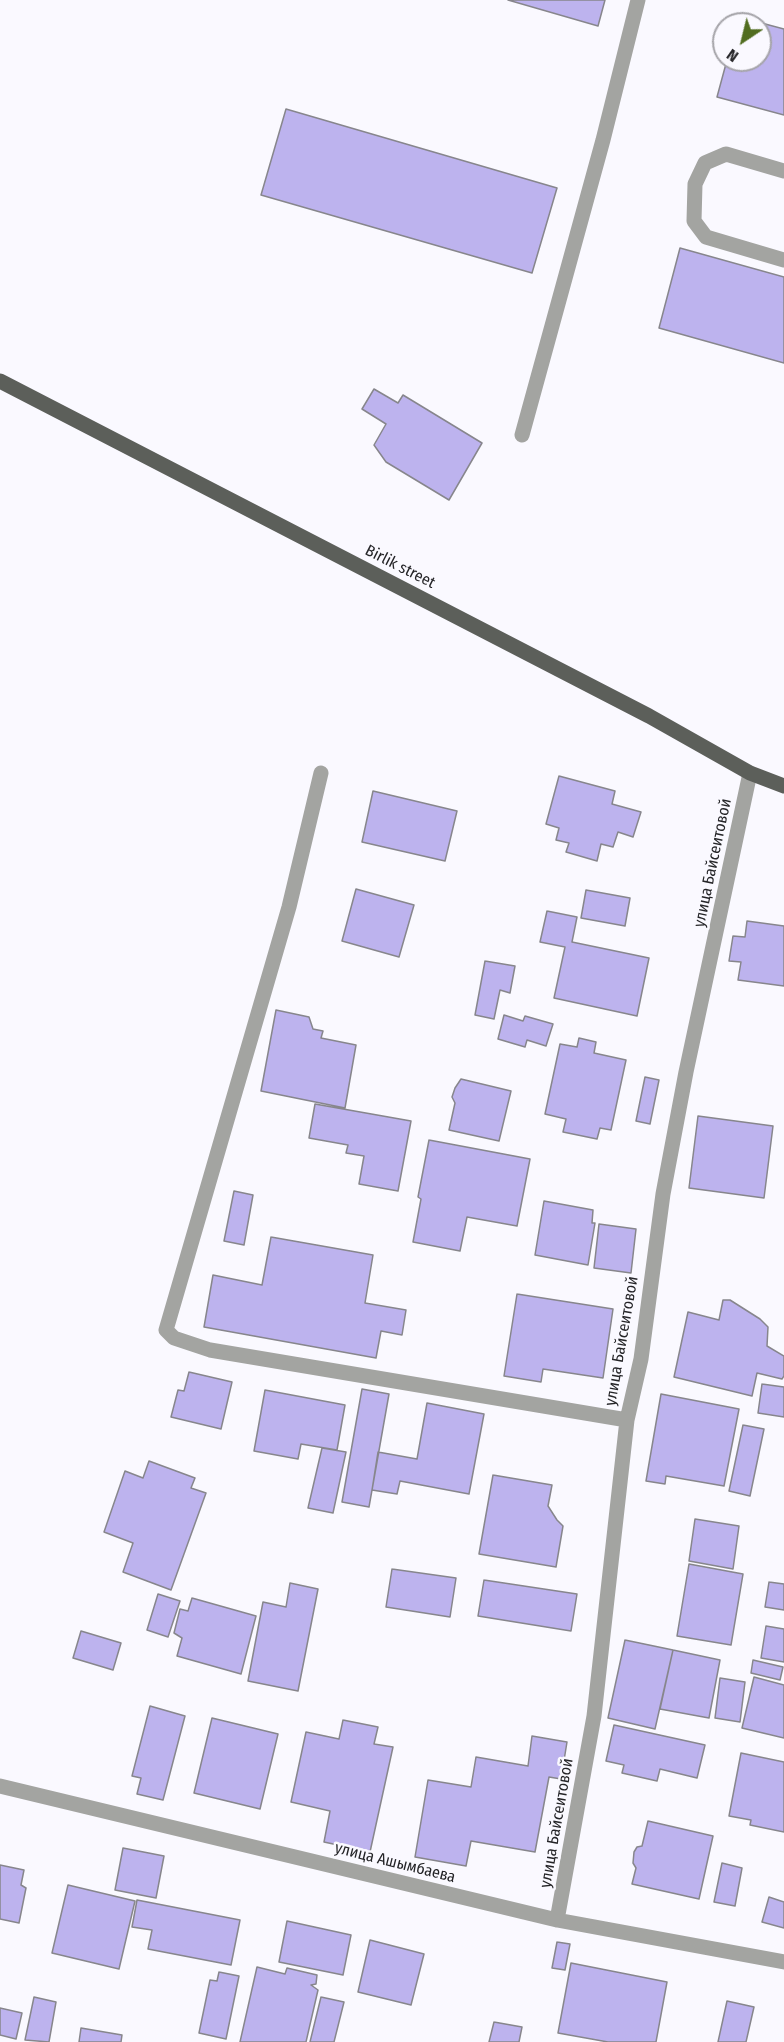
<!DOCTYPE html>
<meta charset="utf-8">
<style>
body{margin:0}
#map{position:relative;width:784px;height:2042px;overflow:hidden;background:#faf9ff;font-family:"Fira Sans Condensed",sans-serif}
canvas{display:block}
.north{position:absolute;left:712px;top:12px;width:60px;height:60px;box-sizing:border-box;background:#faf9ff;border:2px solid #a5a4a9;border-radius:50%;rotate:215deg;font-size:16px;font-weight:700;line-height:24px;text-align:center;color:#252528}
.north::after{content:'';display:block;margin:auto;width:21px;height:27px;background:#516d20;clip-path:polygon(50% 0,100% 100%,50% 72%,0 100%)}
</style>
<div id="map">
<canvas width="784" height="2042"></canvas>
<div class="north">N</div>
</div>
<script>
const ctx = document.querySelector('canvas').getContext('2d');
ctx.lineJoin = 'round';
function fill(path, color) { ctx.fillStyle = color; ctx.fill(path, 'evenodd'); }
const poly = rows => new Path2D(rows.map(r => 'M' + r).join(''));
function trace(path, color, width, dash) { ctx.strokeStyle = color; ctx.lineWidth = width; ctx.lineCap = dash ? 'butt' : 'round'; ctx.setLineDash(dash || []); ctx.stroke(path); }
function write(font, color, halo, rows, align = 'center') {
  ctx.font = font + ' "Fira Sans Condensed",sans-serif'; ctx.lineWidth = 5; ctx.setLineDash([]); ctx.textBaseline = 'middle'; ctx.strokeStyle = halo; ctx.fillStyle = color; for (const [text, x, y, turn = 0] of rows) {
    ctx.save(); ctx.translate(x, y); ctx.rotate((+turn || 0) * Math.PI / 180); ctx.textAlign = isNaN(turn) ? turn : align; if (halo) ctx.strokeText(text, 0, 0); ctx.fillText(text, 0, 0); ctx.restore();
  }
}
const building = poly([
 [508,0,605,0,598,26,508,0],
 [739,17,784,29,784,115,717,97,727,60,760,60,760,24,737,24,739,17],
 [286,109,557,188,532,273,261,195,286,109],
 [680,248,784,277,784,363,659,328,680,248],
 [374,389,398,403,403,395,482,443,449,500,386,462,374,445,386,424,362,409,374,389],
 [559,776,615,791,612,804,641,812,633,837,618,832,613,847,601,844,597,861,566,852,569,843,556,840,559,828,546,824,559,776],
 [373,791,457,811,445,861,362,842,373,791],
 [356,889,414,905,399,957,342,941,356,889],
 [586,890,630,898,625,926,581,918,586,890],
 [547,911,577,917,572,942,649,958,637,1016,554,998,565,947,540,942,547,911],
 [747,921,784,926,784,986,738,980,741,962,729,961,733,936,745,937,747,921],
 [485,961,515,966,510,993,500,990,494,1019,475,1015,485,961],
 [276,1010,309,1017,313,1029,323,1031,321,1038,356,1045,345,1108,261,1091,276,1010],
 [504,1015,523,1021,525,1016,553,1024,546,1046,527,1040,525,1047,498,1039,504,1015],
 [579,1038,596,1042,594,1053,626,1060,611,1130,600,1128,597,1139,563,1132,566,1119,545,1114,560,1044,577,1047,579,1038],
 [645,1077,659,1080,650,1124,636,1121,645,1077],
 [461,1079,511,1091,499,1141,449,1130,455,1103,452,1097,455,1088,461,1079],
 [315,1104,411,1121,398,1191,359,1184,364,1156,346,1153,348,1145,309,1138,315,1104],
 [698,1116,773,1126,764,1198,689,1188,698,1116],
 [429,1140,530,1159,517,1226,467,1217,460,1251,413,1242,421,1199,418,1197,429,1140],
 [234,1191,253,1195,244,1245,224,1241,234,1191],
 [544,1201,593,1210,592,1223,595,1223,588,1265,535,1255,544,1201],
 [599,1224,636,1229,631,1273,594,1268,599,1224],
 [271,1237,373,1255,365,1303,406,1310,402,1335,381,1331,376,1358,204,1327,213,1275,262,1285,271,1237],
 [517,1294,613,1309,603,1378,543,1369,541,1382,504,1376,517,1294],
 [723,1300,730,1300,760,1319,768,1327,767,1346,784,1356,784,1376,782,1379,757,1373,752,1396,674,1377,688,1312,719,1320,723,1300],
 [189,1372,232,1382,221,1429,171,1417,178,1390,184,1391,189,1372],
 [762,1384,784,1387,784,1417,758,1413,762,1384],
 [362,1389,389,1394,369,1507,342,1502,362,1389],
 [265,1390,345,1405,337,1450,301,1444,298,1459,254,1451,265,1390],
 [661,1394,739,1409,724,1486,666,1476,665,1484,646,1481,661,1394],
 [427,1403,484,1414,469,1494,400,1481,397,1494,372,1490,378,1452,417,1459,427,1403],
 [743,1425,764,1429,750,1496,729,1491,743,1425],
 [322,1448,346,1452,333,1513,308,1508,322,1448],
 [149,1461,195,1478,191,1488,206,1493,171,1590,123,1572,133,1543,104,1532,125,1471,143,1478,149,1461],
 [493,1475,552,1485,548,1506,557,1520,563,1526,556,1567,479,1554,493,1475],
 [695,1519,739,1526,733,1569,689,1561,695,1519],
 [689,1564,743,1574,731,1645,677,1636,689,1564],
 [392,1569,456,1578,450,1617,386,1607,392,1569],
 [484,1580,577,1594,571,1631,478,1616,484,1580],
 [769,1582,784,1584,784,1610,765,1607,769,1582],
 [290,1583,318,1589,298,1691,248,1681,263,1602,286,1607,290,1583],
 [158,1594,180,1601,168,1637,147,1630,158,1594],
 [192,1598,256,1616,241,1674,177,1656,182,1638,174,1633,180,1609,188,1611,192,1598],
 [766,1626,784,1629,784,1662,761,1658,766,1626],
 [81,1631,121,1643,113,1670,73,1658,81,1631],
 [625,1640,673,1650,655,1729,608,1718,625,1640],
 [673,1650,720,1660,709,1718,660,1709,673,1650],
 [753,1660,783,1667,780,1680,751,1673,753,1660],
 [754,1677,784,1685,784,1738,742,1728,754,1677],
 [720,1678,745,1682,740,1722,715,1718,720,1678],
 [150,1706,185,1716,163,1800,137,1794,141,1778,132,1776,150,1706],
 [212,1718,278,1734,260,1809,194,1793,212,1718],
 [343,1720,378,1727,374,1744,393,1747,370,1852,324,1842,330,1811,291,1802,306,1732,339,1739,343,1720],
 [614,1725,705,1745,697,1778,660,1769,657,1781,622,1773,624,1765,606,1761,614,1725],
 [532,1736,567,1742,561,1779,549,1777,535,1852,471,1841,466,1866,415,1857,428,1780,471,1787,476,1757,528,1766,532,1736],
 [741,1753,784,1762,784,1832,750,1825,751,1820,729,1816,741,1753],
 [648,1821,713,1836,699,1899,632,1884,636,1868,633,1863,634,1852,637,1847,642,1846,648,1821],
 [123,1848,164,1856,156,1898,115,1890,123,1848],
 [722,1863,742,1868,735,1906,714,1902,722,1863],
 [0,1865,24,1870,21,1885,26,1888,19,1923,0,1919,0,1865],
 [68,1885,135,1901,119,1969,52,1953,68,1885],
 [769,1897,784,1902,784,1928,762,1922,769,1897],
 [137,1900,240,1920,231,1965,148,1949,152,1930,132,1927,137,1900],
 [287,1921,351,1935,343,1975,279,1962,287,1921],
 [370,1940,424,1954,411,2005,358,1992,370,1940],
 [557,1942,570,1944,565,1970,552,1968,557,1942],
 [571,1963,667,1982,656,2042,608,2042,558,2033,571,1963],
 [257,1967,285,1974,287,1968,317,1975,316,1984,311,1985,318,1990,306,2042,240,2042,257,1967],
 [219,1972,239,1976,226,2039,199,2033,210,1980,217,1981,219,1972],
 [34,1997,56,2002,49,2042,25,2040,34,1997],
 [321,1997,344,2002,334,2042,310,2042,321,1997],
 [727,2001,754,2007,746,2042,718,2042,727,2001],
 [0,2008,22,2013,16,2039,0,2035,0,2008],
 [494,2022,522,2027,519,2042,489,2042,494,2022],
 [81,2028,122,2035,121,2042,79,2042,81,2028]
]);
fill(building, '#bdb3ee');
trace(building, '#87868c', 1.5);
trace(poly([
 [784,171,726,154,705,163,695,184,694,221,706,237,784,260]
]), '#a3a4a1', 15);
trace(poly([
 [522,435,603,140,638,0],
 [321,773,289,907,166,1330,174,1338,210,1350,627,1420],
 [0,1786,557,1920,784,1962],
 [557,1920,594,1716,627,1420,641,1359,663,1194,686,1072,750,773]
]), '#a3a4a1', 15);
trace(poly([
 [0,381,649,716,750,773,784,786]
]), '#5c5f5a', 15);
write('16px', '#252528', '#faf9ff', [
 ["Birlik street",400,567,27],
 ["улица Байсеитовой",713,863,-78],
 ["улица Байсеитовой",622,1341,-80],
 ["улица Байсеитовой",557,1823,-80],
 ["улица Ашымбаева",395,1863,14]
]);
</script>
